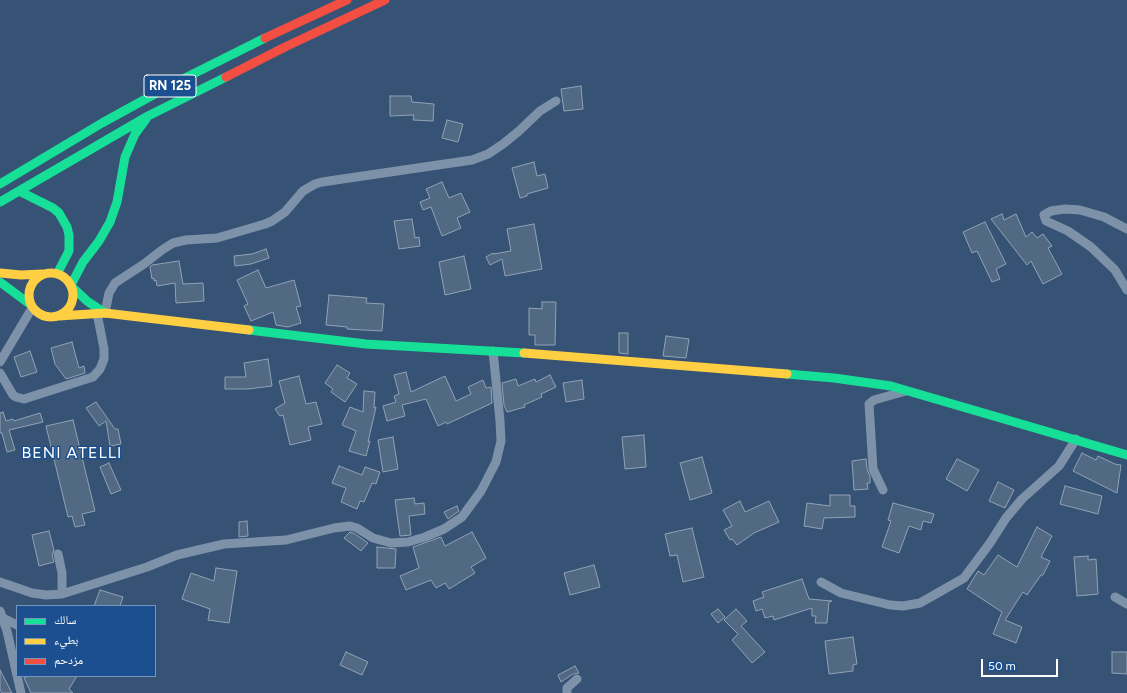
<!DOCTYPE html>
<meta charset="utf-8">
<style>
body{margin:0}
#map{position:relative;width:1127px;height:693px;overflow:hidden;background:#365274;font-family:Figtree,"Noto Naskh Arabic",sans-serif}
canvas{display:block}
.legend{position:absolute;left:16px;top:605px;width:140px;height:72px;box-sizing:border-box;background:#1b4f8f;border:1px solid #7695bc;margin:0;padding:5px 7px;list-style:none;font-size:12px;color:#fff}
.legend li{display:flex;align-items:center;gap:8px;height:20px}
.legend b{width:20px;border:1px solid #7695bc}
.scale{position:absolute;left:981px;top:659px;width:77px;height:18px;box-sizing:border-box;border:2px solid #fff;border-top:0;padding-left:5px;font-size:12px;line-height:14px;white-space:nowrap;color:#fff;-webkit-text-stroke:3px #1b4f8f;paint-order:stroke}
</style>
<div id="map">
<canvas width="1127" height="693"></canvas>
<ul class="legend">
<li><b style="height:5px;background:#16e098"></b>سالك</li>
<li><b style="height:5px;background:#ffcf43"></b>بطيء</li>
<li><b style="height:5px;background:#f24e42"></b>مزدحم</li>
</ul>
<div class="scale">50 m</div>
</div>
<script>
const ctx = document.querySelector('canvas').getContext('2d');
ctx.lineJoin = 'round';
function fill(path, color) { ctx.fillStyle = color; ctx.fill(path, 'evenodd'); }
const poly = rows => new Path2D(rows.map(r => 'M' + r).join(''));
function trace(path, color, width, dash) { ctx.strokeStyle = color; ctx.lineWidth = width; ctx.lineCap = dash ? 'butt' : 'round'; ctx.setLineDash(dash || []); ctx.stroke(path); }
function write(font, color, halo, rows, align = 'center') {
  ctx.font = font + ' Figtree,sans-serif'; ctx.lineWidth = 3; ctx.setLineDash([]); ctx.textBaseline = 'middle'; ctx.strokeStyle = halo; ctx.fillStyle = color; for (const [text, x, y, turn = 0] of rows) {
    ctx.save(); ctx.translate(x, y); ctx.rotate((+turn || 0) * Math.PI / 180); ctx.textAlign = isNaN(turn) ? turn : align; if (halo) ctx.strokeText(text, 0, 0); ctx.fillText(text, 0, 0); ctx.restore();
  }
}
const building = poly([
 [581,86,583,109,564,111,561,89,581,86],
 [390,96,411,96,412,102,434,104,433,121,413,120,414,115,390,116,390,96],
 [447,120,463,124,458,142,442,138,447,120],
 [534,162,537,176,545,174,548,188,527,194,527,196,520,198,512,168,534,162],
 [442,182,449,198,461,193,470,212,457,218,461,228,442,236,431,207,423,210,420,202,430,198,426,189,442,182],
 [1002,214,1004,220,1016,214,1026,237,1032,232,1037,238,1043,234,1052,246,1048,248,1062,274,1043,284,1031,261,1027,265,991,219,1002,214],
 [412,219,415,238,419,237,420,246,399,249,394,221,412,219],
 [985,222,1006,264,996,269,1000,279,992,282,977,251,972,253,963,232,985,222],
 [534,224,542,269,505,276,502,259,490,265,486,257,493,253,493,254,511,251,507,229,534,224],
 [266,249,269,258,251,264,235,266,234,256,252,254,266,249],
 [464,256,471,289,445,295,439,262,464,256],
 [179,261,183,284,203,283,204,301,176,303,175,283,157,286,156,280,154,281,154,278,152,279,150,267,152,265,179,261],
 [258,270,266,288,294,280,301,306,296,307,301,323,288,327,276,325,273,312,251,321,244,306,248,304,237,280,258,270],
 [329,295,367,298,366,303,384,304,382,331,347,329,347,327,326,325,329,295],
 [542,302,556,302,555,345,535,345,535,335,529,335,529,308,542,309,542,302],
 [619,333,628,333,628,354,619,353,619,333],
 [666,336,689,339,686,358,663,356,666,336],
 [72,342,79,368,84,366,85,373,66,379,55,364,51,348,72,342],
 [30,351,37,372,21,377,14,357,30,351],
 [268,359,272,386,248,389,225,389,225,377,246,377,244,363,268,359],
 [337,365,350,373,347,378,357,384,345,402,331,392,333,389,325,383,337,365],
 [406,372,411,392,445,376,456,401,471,394,468,387,483,380,486,388,491,387,492,403,447,424,446,422,438,426,426,399,402,405,405,416,387,421,383,406,396,402,394,396,399,394,394,375,406,372],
 [550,375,556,387,541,394,542,397,524,405,525,407,507,412,504,405,502,383,516,379,518,386,535,379,536,382,550,375],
 [299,376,306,404,316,402,322,424,308,427,311,440,290,445,283,415,280,416,275,409,285,403,279,381,299,376],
 [582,380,584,399,566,402,563,383,582,380],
 [364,391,375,392,374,408,376,407,368,442,370,441,366,456,349,451,356,431,342,425,350,407,363,412,364,391],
 [96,402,115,429,118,429,121,444,110,446,106,421,99,426,86,408,96,402],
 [3,412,6,421,13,419,14,421,40,413,43,422,9,430,15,450,7,452,2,433,0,433,0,413,3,412],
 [73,420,95,511,82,514,85,525,75,527,72,516,68,517,46,426,73,420],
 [644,435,646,467,625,469,622,437,644,435],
 [393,437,398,469,383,472,378,440,393,437],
 [1082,453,1096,460,1098,456,1115,464,1121,465,1117,493,1073,471,1082,453],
 [702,457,712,493,690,500,680,463,702,457],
 [866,459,867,469,870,476,870,483,867,483,868,489,854,490,852,461,866,459],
 [957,459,979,470,967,491,946,479,957,459],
 [109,463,121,490,111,494,100,467,109,463],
 [339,466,362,475,365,467,380,472,376,484,372,483,364,502,360,501,357,509,341,502,346,488,332,483,339,466],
 [998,482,1014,490,1005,508,989,501,998,482],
 [1065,486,1102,496,1098,514,1060,504,1065,486],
 [830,495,850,495,850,506,855,506,855,517,824,518,822,529,804,526,807,503,830,506,830,495],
 [414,498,415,504,424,503,425,514,409,516,411,535,400,536,395,500,414,498],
 [740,501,745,512,769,501,779,522,754,533,737,545,732,539,730,540,724,530,732,526,723,510,740,501],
 [893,503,934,514,931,523,923,521,921,530,909,526,899,553,882,547,891,521,888,520,893,503],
 [457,506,459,511,448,519,444,512,457,506],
 [247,521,248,536,239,537,239,522,247,521],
 [1037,527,1052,536,1041,557,1050,561,1043,575,1041,575,1027,595,1023,592,1005,620,1022,627,1016,643,993,634,1002,612,967,589,978,571,984,575,998,555,1017,567,1037,527],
 [692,528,704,577,683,582,677,555,670,556,665,534,692,528],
 [49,531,54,550,52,555,54,562,39,566,32,535,49,531],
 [350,532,355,534,368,543,361,551,344,538,350,532],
 [472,532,486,558,471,567,475,573,449,589,445,583,436,588,431,580,406,590,400,576,419,568,413,547,441,537,445,546,472,532],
 [377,547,396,549,395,568,377,568,377,547],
 [1088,556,1088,560,1096,559,1098,594,1077,596,1074,557,1088,556],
 [594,565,600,587,570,595,564,573,594,565],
 [216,568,237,571,229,623,208,620,210,609,182,599,191,573,214,581,216,568],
 [802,579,809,599,832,601,829,602,827,623,815,623,816,616,812,616,812,608,774,620,773,616,765,618,762,609,756,611,753,601,764,597,762,592,802,579],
 [100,590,123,597,120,606,94,606,100,590],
 [718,609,725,617,718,623,711,614,718,609],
 [736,609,747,621,741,626,765,652,752,663,732,640,738,634,724,620,736,609],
 [853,637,857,664,853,665,853,671,829,674,825,641,853,637],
 [346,652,368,662,362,675,340,665,346,652],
 [1112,652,1127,652,1127,674,1112,673,1112,652],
 [575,666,579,673,573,674,561,682,558,675,575,666],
 [0,670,12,693,2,693,0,690,0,670],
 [28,676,77,676,69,689,73,693,31,693,24,678,28,676]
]);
fill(building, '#526984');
trace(building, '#92a2b6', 1);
trace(poly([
 [1127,229,1104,217,1080,210,1065,209,1051,211,1044,215,1046,221,1068,231,1091,247,1115,270,1127,290],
 [105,313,109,293,115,283,144,264,162,250,173,243,186,240,217,238,265,224,272,221,285,212,303,191,315,184,322,182,472,160,488,154,503,144,519,131,540,111,556,101],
 [0,362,32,308],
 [0,373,13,395,16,397,24,399,93,377,100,369,104,359,104,349,97,313],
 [883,490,873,469,869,404,874,400,906,391],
 [58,554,62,573,62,594],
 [0,582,32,593,46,595,62,594,147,567,177,555,224,544,286,540,334,528,350,526,357,528,373,538,391,543,408,542,425,537,444,529,462,517,481,491,496,462,501,441,500,421,493,351],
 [821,582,841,593,890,605,903,606,920,603,964,578,990,543,1006,518,1022,499,1059,466,1076,439],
 [1115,597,1127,604],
 [0,611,7,631,21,693],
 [3,618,17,625],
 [567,693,567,688,577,679]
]), '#7d92a8', 9);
trace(poly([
 [0,184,102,123,173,84,265,38],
 [19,191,53,208,59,213,67,227,69,235,69,251,57,274],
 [0,202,148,116,226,77],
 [0,282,31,305],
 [71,285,83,262,99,241,110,222,117,202,125,157,135,134,146,119],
 [71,286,87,301,105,313],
 [249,330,366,344,524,353],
 [787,374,834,378,891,386,1127,455]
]), '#16e098', 9);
trace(poly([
 '29 295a22 22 0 1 1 44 0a22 22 0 1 1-44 0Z',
 [0,273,21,275,42,274],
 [59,316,105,313,249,330],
 [524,353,787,374]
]), '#ffcf43', 9);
trace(poly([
 [265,38,347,0],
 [226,77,285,47,385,0]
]), '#f24e42', 9);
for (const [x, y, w] of [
 [170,86,52]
]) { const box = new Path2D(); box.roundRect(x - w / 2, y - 11, w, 22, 3); ctx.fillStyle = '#1b4f8f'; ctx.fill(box); trace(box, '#fff', 1); }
write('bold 13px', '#fff', null, [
 ["RN 125",170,86]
]);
ctx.letterSpacing = '1px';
write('16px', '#fff', '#1b4f8f', [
 ["BENI ATELLI",72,453]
]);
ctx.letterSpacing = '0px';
</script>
